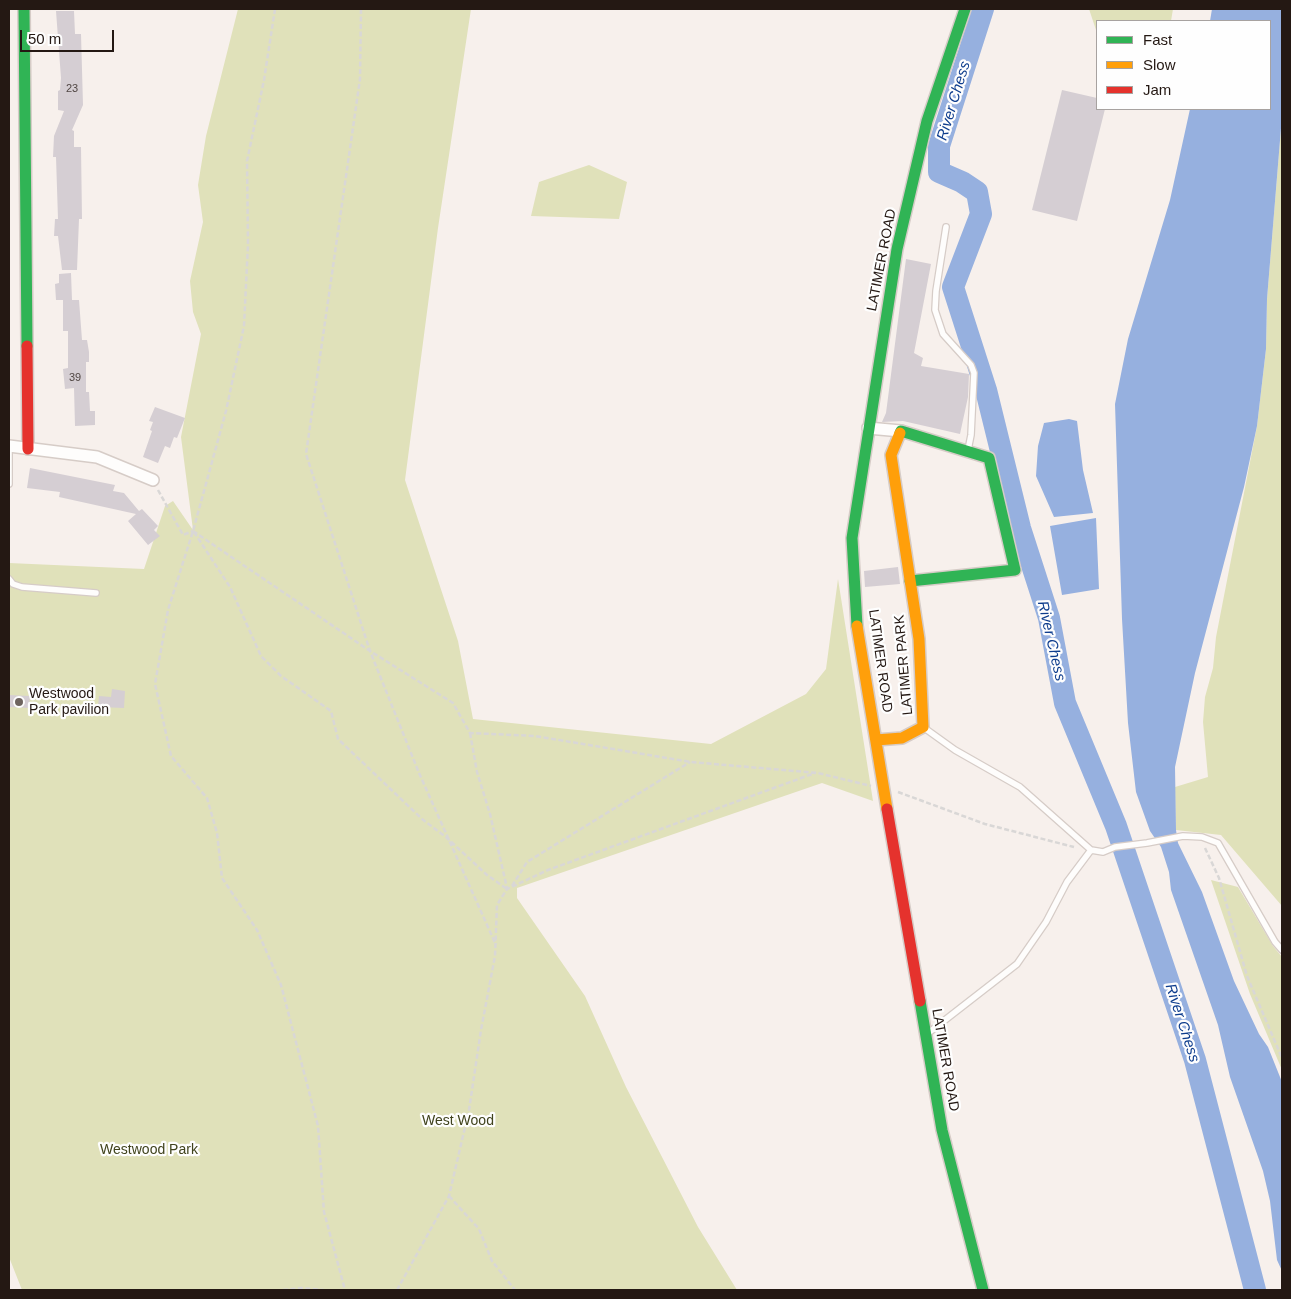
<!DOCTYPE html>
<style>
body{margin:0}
#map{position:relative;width:1291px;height:1299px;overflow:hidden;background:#f7f0ec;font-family:Arial,sans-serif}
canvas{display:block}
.frame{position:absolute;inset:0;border:10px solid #241813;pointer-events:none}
.legend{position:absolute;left:1096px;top:20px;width:175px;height:90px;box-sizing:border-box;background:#fefefe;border:1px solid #a7a2a0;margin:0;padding:6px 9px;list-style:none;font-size:15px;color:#241813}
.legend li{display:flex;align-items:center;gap:10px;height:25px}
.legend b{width:25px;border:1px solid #a7a2a0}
.scale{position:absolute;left:20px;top:30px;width:94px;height:22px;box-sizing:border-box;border:2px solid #241813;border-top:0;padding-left:6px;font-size:15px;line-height:18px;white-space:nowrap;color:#241813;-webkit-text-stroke:4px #fefefe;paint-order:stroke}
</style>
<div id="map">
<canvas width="1291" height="1299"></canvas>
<div class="frame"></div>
<ul class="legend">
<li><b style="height:6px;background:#30b455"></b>Fast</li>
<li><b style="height:6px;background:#ff9f0a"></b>Slow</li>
<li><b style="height:6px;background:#e5322d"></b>Jam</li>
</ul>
<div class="scale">50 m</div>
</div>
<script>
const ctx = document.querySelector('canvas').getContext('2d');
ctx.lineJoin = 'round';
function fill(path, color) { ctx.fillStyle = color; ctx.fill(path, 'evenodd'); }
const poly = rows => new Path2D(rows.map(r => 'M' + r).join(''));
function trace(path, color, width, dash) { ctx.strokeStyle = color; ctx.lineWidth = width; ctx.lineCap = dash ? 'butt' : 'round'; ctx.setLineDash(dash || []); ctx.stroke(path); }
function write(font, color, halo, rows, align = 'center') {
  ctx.font = font + ' Arial,sans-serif'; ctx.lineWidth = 4.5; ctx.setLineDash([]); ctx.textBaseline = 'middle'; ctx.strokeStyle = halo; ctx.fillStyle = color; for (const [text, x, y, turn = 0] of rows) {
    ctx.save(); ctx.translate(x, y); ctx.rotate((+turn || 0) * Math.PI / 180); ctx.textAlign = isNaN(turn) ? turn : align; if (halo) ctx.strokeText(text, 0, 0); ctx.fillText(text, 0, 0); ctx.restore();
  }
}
fill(poly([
 [238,9,471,9,438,228,405,480,458,641,473,719,711,744,806,694,826,669,838,579,873,801,822,783,517,888,517,898,585,996,626,1087,698,1227,737,1290,22,1290,9,1257,9,563,144,569,165,506,173,501,193,530,181,437,201,334,193,312,190,281,203,222,198,185,206,136],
 [1089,9,1173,9,1171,21,1097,21,1097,33],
 [1282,116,1282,906,1221,835,1176,830,1175,787,1208,777,1203,722,1205,697,1213,668,1216,637,1257,426,1266,349,1267,299],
 [589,165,627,182,619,219,531,216,539,182],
 [1211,880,1238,887,1273,946,1282,957,1282,1070,1250,994]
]), '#e0e1ba');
fill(poly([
 [1212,9,1282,9,1282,116,1267,299,1266,349,1257,426,1244,487,1195,673,1175,767,1176,830,1178,843,1202,892,1234,981,1259,1034,1268,1047,1282,1082,1282,1271,1277,1260,1270,1201,1263,1171,1230,1077,1218,1025,1171,890,1169,872,1161,847,1150,831,1136,792,1128,723,1122,619,1115,404,1128,339,1170,200,1190,109,1270,109,1270,21,1210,21],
 [1069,419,1077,421,1083,470,1093,513,1054,517,1036,476,1038,446,1044,423],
 [1096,518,1099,589,1062,595,1050,526]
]), '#96b0df');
trace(poly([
 [983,9,939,146,939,172,962,182,977,192,981,214,953,287,986,390,1020,528,1049,618,1065,703,1116,826,1195,1060,1255,1290]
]), '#96b0df', 22);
fill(poly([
 [56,11,74,11,75,34,81,34,83,105,72,130,74,131,74,147,81,147,82,219,79,219,77,270,62,270,58,236,54,236,55,219,58,219,56,157,53,157,54,136,64,111,58,110,58,91,60,90,61,78],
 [1062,90,1097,98,1097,109,1105,109,1077,221,1032,210],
 [906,259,931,264,914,353,923,358,921,366,969,374,968,397,960,434,903,421,882,422,886,413],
 [71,273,72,300,79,300,82,340,87,340,89,352,89,362,86,362,86,392,89,392,90,411,95,411,95,425,75,426,74,388,65,389,63,369,68,368,68,331,63,331,63,300,56,300,55,284,59,283,59,274],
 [155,407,185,418,177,438,174,437,170,448,165,446,158,463,143,457,152,431,150,430,153,422,149,421],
 [30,468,115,485,113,491,124,493,139,511,142,509,158,526,154,530,160,536,148,545,128,521,136,514,59,497,60,492,27,488],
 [898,567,900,584,865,587,864,571],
 [112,689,125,691,124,708,98,707,99,696,111,697],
 [9,695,30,696,29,708,9,707]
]), '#d5ced3');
const lane = poly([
 [946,227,936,291,935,310,943,334,971,365,974,373,971,435,968,450],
 [9,448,9,484],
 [9,579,13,584,22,587,96,593],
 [923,727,955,750,1020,787,1091,850,1103,852,1115,847,1147,843,1183,836,1202,837,1218,843,1275,942,1282,950],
 [927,1034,1017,964,1046,922,1067,882,1091,850]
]);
const street = poly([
 [868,428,901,431],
 [9,446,97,457,153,480]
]);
const fast = poly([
 [24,9,27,346],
 [900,433,901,431,989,458,1015,570,910,581],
 [857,626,852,538,897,249,927,121,965,9],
 [920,1001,942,1130,983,1290]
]);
const slow = poly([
 [857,626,887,809],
 [876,740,902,738,923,727,919,639,891,455,900,433]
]);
const jam = poly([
 [27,346,28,449],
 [887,809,920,1001]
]);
trace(lane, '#d6ccc7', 8);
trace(street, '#d6ccc7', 14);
trace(fast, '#d6ccc7', 14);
trace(slow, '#d6ccc7', 14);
trace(jam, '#d6ccc7', 14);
trace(poly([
 [275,9,264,80,247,161,248,244,244,326,226,411,193,531,168,610,155,684,171,756,207,798,217,833,222,878,257,930,281,985,318,1126,324,1212,345,1290],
 [361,9,360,79,306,454,370,651,419,773,496,945],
 [158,490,183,535,193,531],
 [193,531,370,651,453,703,470,733,535,736,691,762,818,773,871,786],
 [194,532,230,587,261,656,281,676,331,711,338,739,422,819,446,837,487,875,507,889],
 [470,733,477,772,490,814,507,888],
 [898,792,985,824,1074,847],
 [1205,848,1219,878,1247,976,1282,1058],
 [512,886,527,862,690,762],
 [449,1196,479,1229,492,1261,515,1290],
 [283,1290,301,1288,324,1290],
 [397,1290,449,1196,469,1110,481,1030,495,956,497,905,507,889,548,870,815,773]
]), '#d9d7d6', 2.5, [5, 2.5]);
trace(lane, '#fefdfc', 5.5);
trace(street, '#fefdfc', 11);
trace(fast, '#30b455', 11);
trace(slow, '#ff9f0a', 11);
trace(jam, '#e5322d', 11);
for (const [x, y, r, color] of [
 [19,702,5,"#6e645f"]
]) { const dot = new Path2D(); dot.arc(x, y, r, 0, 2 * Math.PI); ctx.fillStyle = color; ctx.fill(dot); trace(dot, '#fefefe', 2); }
write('11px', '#504643', null, [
 ["23",72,89],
 ["39",75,378]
]);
write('14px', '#241813', '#fefefe', [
 ["LATIMER ROAD",882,260,-79],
 ["LATIMER ROAD",880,661,82],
 ["LATIMER PARK",904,665,-95],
 ["LATIMER ROAD",945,1060,80]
]);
write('14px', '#241813', '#fefefe', [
 ["Westwood",29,694],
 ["Park pavilion",29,710]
], 'left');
write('14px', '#40431d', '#fefefe', [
 ["West Wood",458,1121],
 ["Westwood Park",149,1150]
]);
write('italic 15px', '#0e3d8d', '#fefefe', [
 ["River Chess",954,101,-73],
 ["River Chess",1051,641,77],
 ["River Chess",1182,1023,72]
]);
</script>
